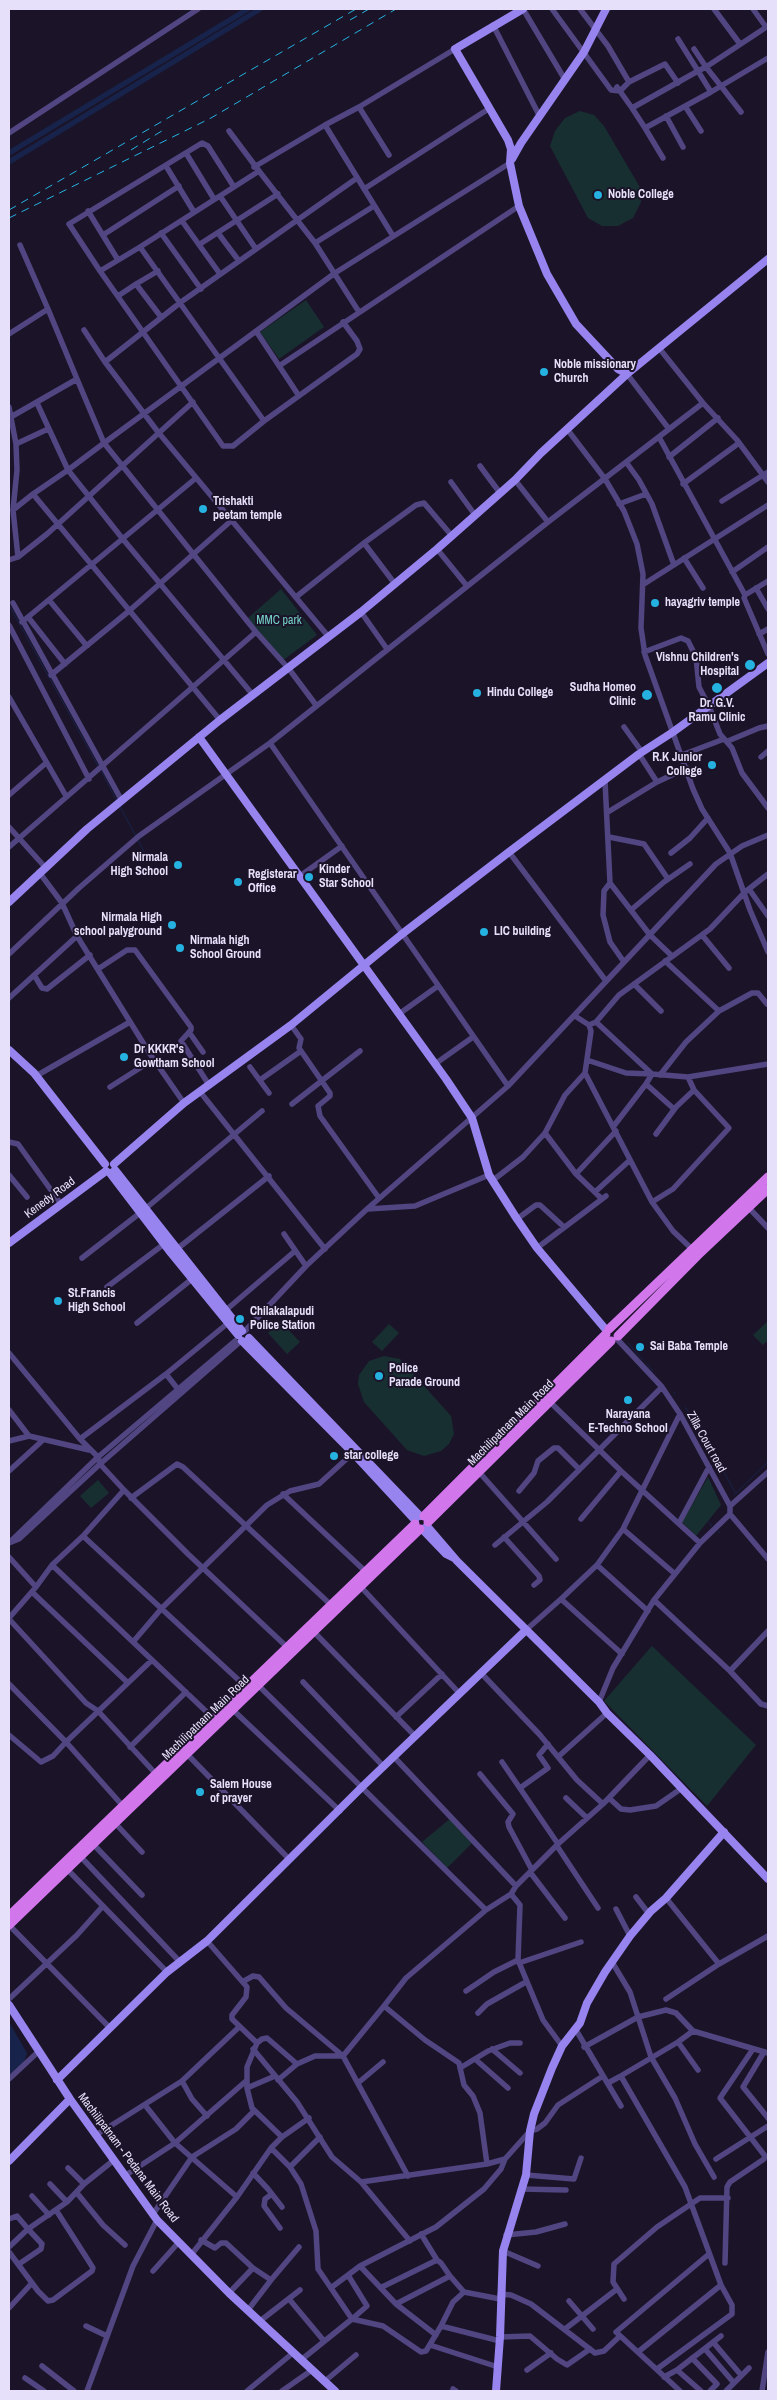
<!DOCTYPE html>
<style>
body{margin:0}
#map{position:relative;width:777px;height:2400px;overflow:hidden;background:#1b1429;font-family:"Archivo Narrow",sans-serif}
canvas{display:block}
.frame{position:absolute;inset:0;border:10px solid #e7e0fb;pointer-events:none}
</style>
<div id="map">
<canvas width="777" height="2400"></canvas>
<div class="frame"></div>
</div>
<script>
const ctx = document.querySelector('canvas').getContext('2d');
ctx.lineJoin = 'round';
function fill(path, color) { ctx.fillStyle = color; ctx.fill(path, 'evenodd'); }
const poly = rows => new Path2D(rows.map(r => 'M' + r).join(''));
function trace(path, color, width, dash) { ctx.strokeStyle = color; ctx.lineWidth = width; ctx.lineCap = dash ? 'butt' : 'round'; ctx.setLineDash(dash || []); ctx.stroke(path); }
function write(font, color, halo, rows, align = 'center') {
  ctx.font = font + ' "Archivo Narrow",sans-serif'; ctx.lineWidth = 4; ctx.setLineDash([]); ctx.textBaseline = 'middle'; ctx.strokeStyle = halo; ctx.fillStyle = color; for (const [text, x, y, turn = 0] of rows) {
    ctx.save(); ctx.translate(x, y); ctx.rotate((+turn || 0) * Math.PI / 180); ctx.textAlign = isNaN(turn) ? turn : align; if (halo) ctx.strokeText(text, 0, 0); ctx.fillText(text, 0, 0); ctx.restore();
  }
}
fill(poly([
 [580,111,594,115,604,126,641,189,641,202,633,218,618,226,602,226,588,218,550,146,555,131,565,118],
 [306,300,324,327,279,359,260,332],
 [281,589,317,635,282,661,248,618],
 [280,1321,300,1342,287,1354,268,1333],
 [768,1321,768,1340,763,1345,753,1335],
 [389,1324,399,1333,382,1351,372,1342],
 [384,1356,400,1359,451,1416,454,1434,449,1444,441,1451,424,1456,407,1450,364,1402,358,1384,359,1375,369,1361],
 [708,1477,721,1505,696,1536,682,1522],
 [98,1480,109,1493,91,1508,80,1496],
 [652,1646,756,1745,707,1806,604,1701],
 [451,1818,473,1842,447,1868,422,1842]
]), '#182f32');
fill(poly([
 [9,2022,27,2053,24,2062,9,2076]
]), '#17234a');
trace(poly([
 [9,605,98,766],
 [101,771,117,801],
 [120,807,136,836],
 [138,840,149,861],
 [628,1343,643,1360],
 [647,1364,653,1371],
 [674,1392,675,1394],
 [685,1407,690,1414],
 [694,1420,715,1455],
 [719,1463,735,1492],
 [734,1495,768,1462],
 [708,1522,712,1526],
 [718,1531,720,1533]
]), '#17234a', 1);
trace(poly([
 [9,153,248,9],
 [9,162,260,9]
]), '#17234a', 5);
trace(poly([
 [523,9,564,78],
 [552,9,611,90,620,91,629,82],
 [580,9,608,46,629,82,665,64,678,83],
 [714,9,740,44],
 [753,9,766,27],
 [493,25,540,117],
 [678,39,698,71,706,67,721,86,768,58],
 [694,49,706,67,768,26],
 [617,87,632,108,698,71,711,92,645,128,632,108],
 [711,92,721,86,741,112],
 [685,106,701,131],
 [359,107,455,49],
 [666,116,683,147],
 [325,125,359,107,389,155],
 [645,128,663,158],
 [229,131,259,171,140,247,264,421],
 [9,133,198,9],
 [186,153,214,199],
 [166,166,194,212],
 [254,167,325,125,393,236],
 [259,171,315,243,359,312],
 [234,187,208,146,202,143,69,224,100,271,223,446,233,446,264,421,357,354,360,349,357,341,343,322],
 [364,189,490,108],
 [220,196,256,249],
 [88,211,118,260],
 [182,221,220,274],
 [161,233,201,289],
 [218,233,239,261],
 [103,235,179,186],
 [315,243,374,206],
 [200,244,278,194],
 [100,271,140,247],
 [136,284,158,271],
 [118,296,136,284,161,317],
 [84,330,105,362,158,432,328,636],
 [256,331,299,396],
 [9,334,48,309,20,245],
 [659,348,703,403,737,440,768,482],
 [105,362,181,302,357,178],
 [279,366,519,206],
 [627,374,669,429],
 [77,379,104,443,68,470,122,538,253,695],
 [9,407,16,444,17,470,13,510,18,557,47,534,193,402],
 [9,418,77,379,48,309],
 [567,429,605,479,624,511,637,544,643,574,641,628,645,655,693,789,702,809,730,853,750,910,768,952],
 [659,437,745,595],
 [16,444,48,429],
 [669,457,718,418],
 [626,462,639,480,652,504,674,565],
 [480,466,500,493],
 [515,480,548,522],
 [451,482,475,515],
 [683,484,739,443],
 [33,494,68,470,37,403],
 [722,501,768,472],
 [619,504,646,494],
 [13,510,33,494,220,720],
 [364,543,416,505,424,503,452,536],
 [437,549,467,586],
 [684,558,703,588],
 [9,560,18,557],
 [732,572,768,547],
 [768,581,745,595,744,598,768,654],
 [644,584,768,505],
 [756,588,768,609],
 [296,597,364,543,395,584],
 [49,600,87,646],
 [13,603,122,801],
 [361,612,387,649],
 [28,617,65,664],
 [22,622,196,478],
 [9,625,89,779],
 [759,634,768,629],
 [644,652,681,638,688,641,696,657,699,687,709,706,720,734,732,748,742,773,768,808],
 [51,675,129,611,232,520],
 [9,697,66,796],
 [316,705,289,669,256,632,104,443,335,273,510,163],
 [624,727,642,752],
 [728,741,759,728,768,726],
 [270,743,508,1086],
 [639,754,657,782],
 [682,755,724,739],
 [761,757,768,751],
 [605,781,610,883,650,935,672,956],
 [9,795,46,763],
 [608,812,657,782,687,768],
 [9,827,45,867],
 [609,837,644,844,668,879],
 [9,847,256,632],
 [509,852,606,981],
 [671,853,690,838,708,818],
 [39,872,62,903,77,936,150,1054,184,1103],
 [300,876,342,846],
 [610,883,604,891,603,915,610,942,624,962],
 [749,889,768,916],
 [631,910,664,882,690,864],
 [702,935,729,968],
 [9,954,79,888,139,836,270,743,548,522,703,403],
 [665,961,719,1011],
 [98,969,127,950,135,950,191,1027,191,1030,181,1041,209,1085],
 [34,975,42,988,47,989,90,955],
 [634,984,661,1011],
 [9,998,77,936],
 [399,1014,438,986],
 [575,1016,589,1025,591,1031,585,1073,652,1202,673,1231,694,1251],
 [596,1022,652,1074,688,1077,768,1064],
 [291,1025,301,1039,299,1048,330,1093,330,1096,318,1106,320,1116,379,1198],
 [589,1025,596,1022,619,995,710,929,745,892,768,874],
 [189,1032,203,1052],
 [587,1060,626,1073,652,1074,646,1084,613,1127],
 [435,1064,473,1037],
 [250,1067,269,1093],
 [660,1075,686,1042,719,1011,752,993,758,993,767,1004,768,1002],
 [36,1076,130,1022],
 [260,1080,301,1051],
 [646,1084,674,1109],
 [110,1087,154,1059],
 [201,1093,325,1249],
 [292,1104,360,1051],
 [545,1133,576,1174,602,1199],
 [656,1134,676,1107,694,1090],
 [9,1142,18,1144,61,1204],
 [576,1174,616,1131],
 [9,1175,27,1197],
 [492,1181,523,1157,545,1133,565,1095,585,1073],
 [595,1192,630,1160],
 [652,1202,673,1189,729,1128,694,1090,688,1077],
 [748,1207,768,1228],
 [145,1209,262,1111],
 [368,1209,415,1206,489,1175],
 [517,1219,536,1205,540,1205,564,1227],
 [284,1234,306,1266],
 [537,1248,606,1196],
 [177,1249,269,1176],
 [82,1258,140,1213],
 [107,1287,164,1244],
 [226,1310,295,1251],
 [137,1323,192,1279],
 [245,1331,306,1266,367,1209,508,1086,716,864,742,846,768,835],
 [617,1339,662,1387,680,1414,730,1506,730,1514,768,1559],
 [9,1353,80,1439,98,1457,100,1464,124,1490,188,1554,288,1648],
 [166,1374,177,1388],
 [550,1402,621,1471,700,1543],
 [9,1410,29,1436],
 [80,1439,166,1374,228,1323],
 [9,1441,29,1436,89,1450],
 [9,1471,43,1440],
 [479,1472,556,1559],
 [519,1491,534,1473,538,1461,554,1448,558,1448,579,1469],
 [283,1494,365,1571],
 [131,1498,177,1464,183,1467,330,1604],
 [730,1506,768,1472],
 [581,1519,621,1471],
 [679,1523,709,1467],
 [623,1529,675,1574],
 [83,1536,245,1686],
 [504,1537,539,1576,540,1580,534,1585],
 [9,1543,19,1539,100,1464,241,1341],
 [9,1543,98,1457,235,1341],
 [495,1545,547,1502,662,1387],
 [9,1557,36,1587,9,1618],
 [52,1565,83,1536,124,1490],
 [597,1565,648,1611],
 [36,1587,52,1565,212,1717],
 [361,1587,460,1694],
 [32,1592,127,1682],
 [654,1600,730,1671,761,1704,768,1706],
 [9,1619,86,1703,98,1711,155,1773],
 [526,1630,561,1599],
 [313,1631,415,1736],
 [133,1642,162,1608,267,1505,290,1491,319,1484,353,1453],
 [622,1654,561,1599,597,1565,623,1529,680,1414],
 [730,1671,768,1631],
 [481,1673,540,1735,577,1780,603,1804],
 [303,1682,384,1767],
 [9,1684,66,1742,152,1660],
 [258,1685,486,1910,511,1894,516,1886,558,1844,603,1804,650,1755],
 [599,1702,613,1668,654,1600,700,1543,730,1514],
 [233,1710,340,1811],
 [396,1717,442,1674],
 [9,1735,41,1762,53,1756,66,1742,122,1805],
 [130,1747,186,1692],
 [186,1753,289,1859],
 [559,1756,607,1713],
 [394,1757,516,1886],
 [502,1762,558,1844],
 [480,1774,513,1814,508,1822,509,1827,532,1870],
 [520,1788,548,1768,539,1755,548,1744],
 [566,1798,587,1818],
 [609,1798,621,1809,630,1810,656,1806,682,1788],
 [115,1823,142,1852],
 [93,1844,142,1895],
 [557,1846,598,1908],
 [80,1856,180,1962],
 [67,1869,167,1972],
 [530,1872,565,1918],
 [511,1894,520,1905,518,1960,543,2020,562,2046],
 [636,1897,649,1914],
 [616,1909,630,1936],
 [9,1925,110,2028],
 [207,1941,247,1987,246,1997,232,2015,232,2019,257,2043,247,2067,247,2088,252,2108,282,2137,271,2148,290,2167,301,2184,316,2231,318,2269,352,2319,367,2306,348,2275],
 [612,1962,630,1992,651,2057,675,2098,695,2144,714,2177],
 [519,1963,581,1942],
 [719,1964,768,1936],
 [244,1981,253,1976,259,1977,286,2008,343,2056,408,2176],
 [466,1991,494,1972,518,1960],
 [9,1999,77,1935,103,1906],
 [666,1999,719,1964,666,1898],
 [384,2006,406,1978,486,1910],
 [478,2013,487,2004,526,1982],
 [576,2030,621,2106],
 [678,2042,698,2070],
 [257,2043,262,2039,267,2038,297,2064],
 [584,2047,638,2017,666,2010,676,2013,693,2031,768,2053],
 [253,2049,297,2102,332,2157,361,2182,410,2241],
 [492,2049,520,2073],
 [764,2052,743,2087,768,2118],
 [475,2059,508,2088],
 [460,2068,488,2051,510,2043,520,2043],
 [619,2077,678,2042,693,2031],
 [9,2079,39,2051],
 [278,2080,297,2064,315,2056,343,2056,384,2006,425,2040,459,2063,464,2085,473,2096,480,2113,487,2164],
 [182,2081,192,2099,207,2116],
 [358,2083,383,2062],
 [608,2083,619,2077,622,2078,685,2187,721,2285],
 [247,2088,275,2076],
 [145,2105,175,2143,237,2197],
 [96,2135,182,2081,238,2028],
 [282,2137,309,2118],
 [716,2159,768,2126],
 [290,2167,320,2137],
 [68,2168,84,2184],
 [253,2173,268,2189,282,2207],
 [126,2175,175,2143,246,2081],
 [526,2175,574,2179,581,2158],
 [361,2182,487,2164,505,2159,530,2131,537,2129,545,2123,558,2105,603,2076],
 [50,2184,67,2202],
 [521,2189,566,2190],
 [77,2193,103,2225,125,2245],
 [272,2194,265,2199,264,2206,280,2228],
 [32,2196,49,2215],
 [153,2214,192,2157,236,2129,254,2111],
 [9,2219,17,2216,28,2229,67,2202,84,2184,114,2160],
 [421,2234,437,2260],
 [506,2235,536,2232,565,2224],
 [201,2240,215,2248,221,2243,226,2243,253,2268,229,2293],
 [9,2247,28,2229,42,2244,41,2249,19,2264],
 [503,2251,538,2266],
 [9,2252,38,2291,48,2301,53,2300,92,2271,93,2268,88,2260,56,2210],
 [191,2255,237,2197,271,2148],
 [725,2263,727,2187,730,2182,764,2159,765,2156,720,2098,753,2049],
 [360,2266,396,2304,436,2335],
 [253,2268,271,2280,299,2247],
 [153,2271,179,2242],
 [450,2276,464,2292,500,2299],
 [332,2287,360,2266,436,2227,484,2189,501,2169,505,2159],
 [382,2287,437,2260,441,2263,450,2276,396,2304],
 [500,2294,511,2295,531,2304,595,2353,604,2351,620,2336],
 [289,2299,324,2341],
 [624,2299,613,2282,614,2264,657,2227,700,2198,728,2198],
 [569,2301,593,2329],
 [9,2308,32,2283],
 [248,2310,271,2280],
 [260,2321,300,2290],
 [86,2326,107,2336],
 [441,2326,453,2302,464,2292],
 [565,2329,617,2289],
 [500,2337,530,2336,557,2359,567,2365,590,2349],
 [713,2342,741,2375],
 [430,2345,498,2367],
 [705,2349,734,2383],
 [638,2352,721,2285,732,2305,732,2314,657,2369],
 [692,2358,717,2384,710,2391],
 [301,2360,352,2319,383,2326,421,2352,426,2351,441,2326,500,2341],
 [42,2366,74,2391],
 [527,2370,551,2353],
 [677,2370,701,2391],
 [664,2377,677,2370,721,2336],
 [25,2378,44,2391],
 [325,2381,356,2355],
 [453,2389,456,2391],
 [87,2391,133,2266,157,2220],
 [247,2391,294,2352],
 [282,2391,312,2370],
 [680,2391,616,2332,709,2254],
 [726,2391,749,2368],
 [762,2391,768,2352]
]), '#514681', 5.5);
trace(poly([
 [523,9,455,49,508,140,511,149,510,163,519,206,547,274,576,324,618,369,627,374],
 [512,159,521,143,584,52,606,9],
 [199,737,446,1079,472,1118,489,1175,517,1219,537,1248,607,1331],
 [9,902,87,829,220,720,361,612,437,549,515,480,541,453,627,374,768,259],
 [9,1050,34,1073,105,1164],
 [114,1164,184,1103,291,1025,402,934,509,852,639,754,673,732,768,663],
 [115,1170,242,1331],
 [110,1173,171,1253,238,1335],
 [9,1243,106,1171],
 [249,1338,420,1516],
 [242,1341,353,1453,415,1520],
 [427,1526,457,1561,599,1702,607,1713,650,1755,768,1879],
 [422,1529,446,1554,454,1558],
 [9,2005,70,2099,157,2220,229,2293,335,2391],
 [57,2080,167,1972,207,1941,363,1786,526,1630],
 [9,2161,70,2099],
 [496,2391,500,2337,503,2251,526,2175,530,2131,534,2114,552,2068,562,2046,580,2023,587,2003,605,1972,630,1936,651,1911,666,1898,724,1832]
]), '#9784ee', 8);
trace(poly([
 [609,1329,768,1177],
 [618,1336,698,1255,768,1189],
 [424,1516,606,1334],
 [428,1522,611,1341],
 [9,1916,415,1524],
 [9,1925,420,1529]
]), '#d276ec', 9);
trace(poly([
 [350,20,369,9],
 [131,150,165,129],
 [9,210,356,9],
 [9,218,211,118,396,9]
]), '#26b2e1', 1, [8, 6]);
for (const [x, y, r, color] of [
 [598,195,5,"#26b2e1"],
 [544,372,5,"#26b2e1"],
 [203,509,5,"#26b2e1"],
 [655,603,5,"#26b2e1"],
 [750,665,6,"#26b2e1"],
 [717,688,6,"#26b2e1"],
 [477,693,5,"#26b2e1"],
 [647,695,6,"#26b2e1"],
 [712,765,5,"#26b2e1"],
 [178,865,5,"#26b2e1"],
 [309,877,5,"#26b2e1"],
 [238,882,5,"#26b2e1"],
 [172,925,5,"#26b2e1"],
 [484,932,5,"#26b2e1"],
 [180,948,5,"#26b2e1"],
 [124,1057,5,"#26b2e1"],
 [58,1301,5,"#26b2e1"],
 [240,1319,5,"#26b2e1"],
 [640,1347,5,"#26b2e1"],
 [379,1376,5,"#26b2e1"],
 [628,1400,5,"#26b2e1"],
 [334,1456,5,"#26b2e1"],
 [200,1792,5,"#26b2e1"]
]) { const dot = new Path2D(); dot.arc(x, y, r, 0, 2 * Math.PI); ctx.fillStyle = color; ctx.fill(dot); trace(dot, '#1b1429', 2); }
write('bold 12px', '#e7e0fb', '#1b1429', [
 ["Noble College",608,195],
 ["Noble missionary",554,365],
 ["Church",554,379],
 ["Trishakti",213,502],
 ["peetam temple",213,516],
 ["hayagriv temple",665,603],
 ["Vishnu Children's",739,658,"right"],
 ["Hospital",739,672,"right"],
 ["Sudha Homeo",636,688,"right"],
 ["Clinic",636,702,"right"],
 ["Hindu College",487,693],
 ["Dr. G.V.",717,704,"center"],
 ["Ramu Clinic",717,718,"center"],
 ["R.K Junior",702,758,"right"],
 ["College",702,772,"right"],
 ["Nirmala",168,858,"right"],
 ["High School",168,872,"right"],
 ["Kinder",319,870],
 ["Star School",319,884],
 ["Registerar",248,875],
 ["Office",248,889],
 ["Nirmala High",162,918,"right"],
 ["school palyground",162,932,"right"],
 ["LIC building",494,932],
 ["Nirmala high",190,941],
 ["School Ground",190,955],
 ["Dr KKKR's",134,1050],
 ["Gowtham School",134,1064],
 ["St.Francis",68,1294],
 ["High School",68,1308],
 ["Chilakalapudi",250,1312],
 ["Police Station",250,1326],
 ["Sai Baba Temple",650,1347],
 ["Police",389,1369],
 ["Parade Ground",389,1383],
 ["Narayana",628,1415,"center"],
 ["E-Techno School",628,1429,"center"],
 ["star college",344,1456],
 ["Salem House",210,1785],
 ["of prayer",210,1799]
], 'left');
write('12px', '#75d2c9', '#1b1429', [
 ["MMC park",279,621]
]);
write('12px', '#e7e0fb', '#1b1429', [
 ["Kenedy Road",50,1198,-37],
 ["Machilipatnam Main Road",511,1423,-45],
 ["Zilla Court road",706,1442,61],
 ["Machilipatnam Main Road",206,1718,-44],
 ["Machilipatnam - Pedana Main Road",128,2158,53]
]);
</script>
